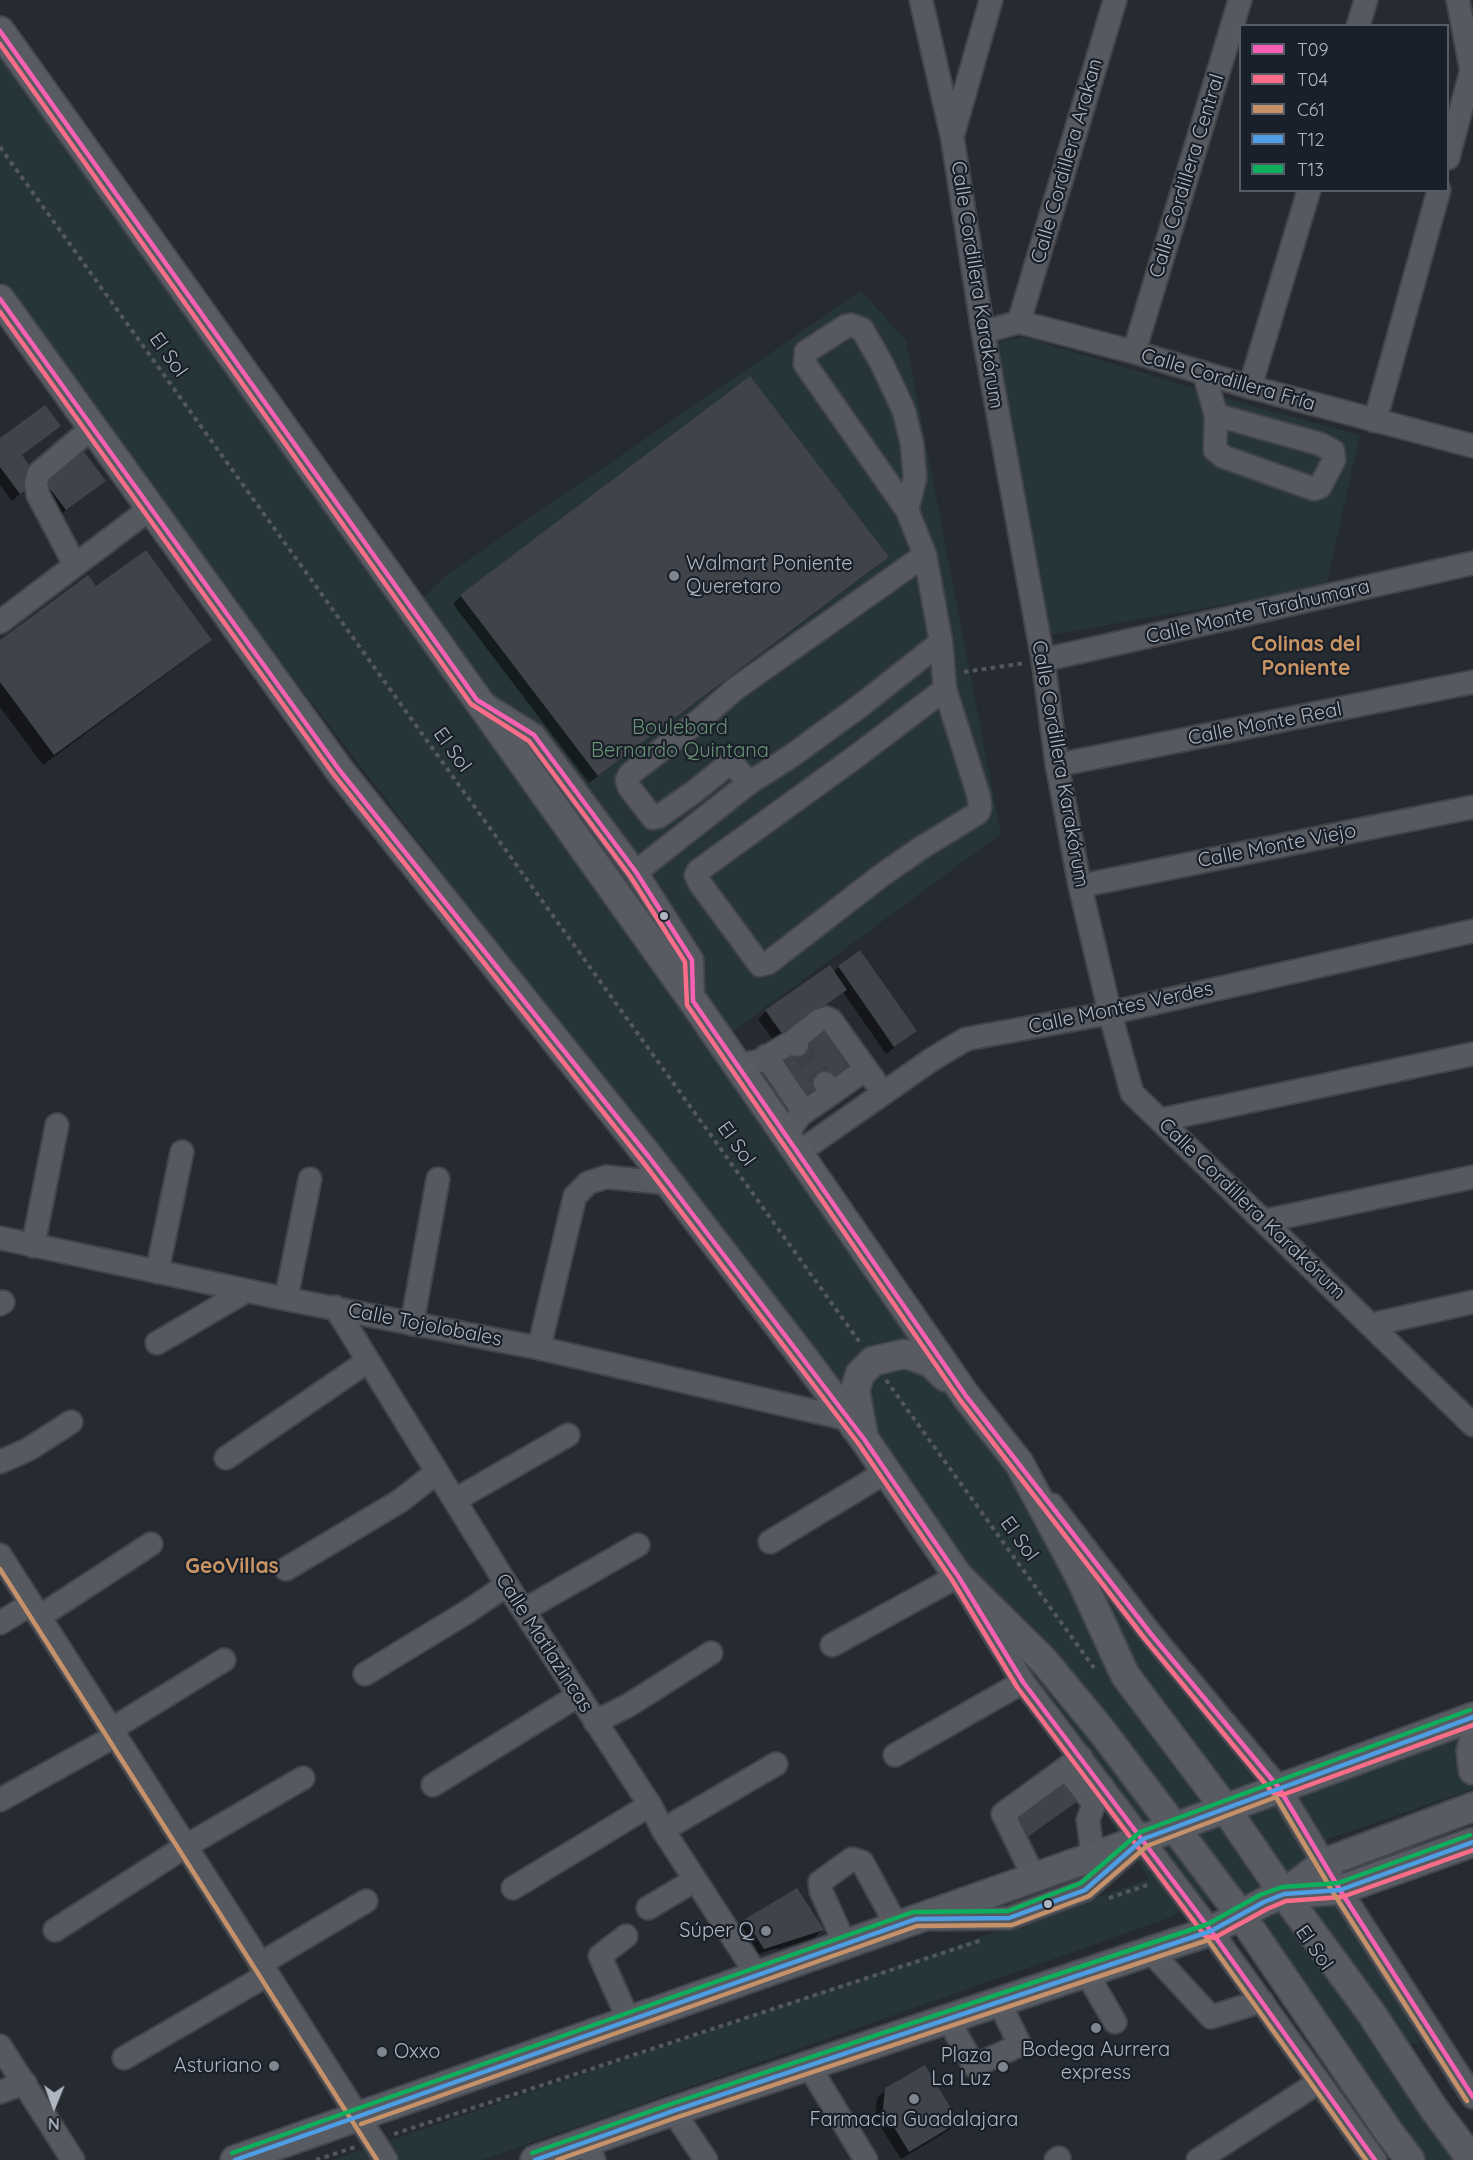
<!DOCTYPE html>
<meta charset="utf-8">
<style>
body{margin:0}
#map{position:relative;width:1473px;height:2160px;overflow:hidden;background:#262a31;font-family:Quicksand,sans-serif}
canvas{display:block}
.legend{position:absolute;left:1239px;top:24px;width:210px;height:168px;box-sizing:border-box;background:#1a202a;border:2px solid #565c67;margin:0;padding:8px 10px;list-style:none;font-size:18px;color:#afb6c2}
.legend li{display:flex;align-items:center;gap:12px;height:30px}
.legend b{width:30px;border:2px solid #565c67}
.north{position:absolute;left:24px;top:2076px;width:60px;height:60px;-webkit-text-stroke:4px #1a202a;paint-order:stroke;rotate:181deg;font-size:16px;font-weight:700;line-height:24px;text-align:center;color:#afb6c2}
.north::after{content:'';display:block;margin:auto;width:21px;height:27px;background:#afb6c2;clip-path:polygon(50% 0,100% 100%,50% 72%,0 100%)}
</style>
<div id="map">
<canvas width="1473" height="2160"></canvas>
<ul class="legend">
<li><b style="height:8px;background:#f860b3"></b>T09</li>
<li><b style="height:8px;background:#fb6d88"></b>T04</li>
<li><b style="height:8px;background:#c7916a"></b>C61</li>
<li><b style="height:8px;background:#4d9ee5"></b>T12</li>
<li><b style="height:8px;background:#0daf5c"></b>T13</li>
</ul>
<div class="north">N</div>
</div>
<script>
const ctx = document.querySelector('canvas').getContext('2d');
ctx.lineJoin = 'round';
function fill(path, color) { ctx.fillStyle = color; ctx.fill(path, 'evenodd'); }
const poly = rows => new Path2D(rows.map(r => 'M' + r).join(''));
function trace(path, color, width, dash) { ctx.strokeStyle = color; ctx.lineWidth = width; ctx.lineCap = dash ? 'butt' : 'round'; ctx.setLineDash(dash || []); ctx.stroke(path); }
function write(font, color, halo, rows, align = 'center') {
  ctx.font = font + ' Quicksand,sans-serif'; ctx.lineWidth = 4.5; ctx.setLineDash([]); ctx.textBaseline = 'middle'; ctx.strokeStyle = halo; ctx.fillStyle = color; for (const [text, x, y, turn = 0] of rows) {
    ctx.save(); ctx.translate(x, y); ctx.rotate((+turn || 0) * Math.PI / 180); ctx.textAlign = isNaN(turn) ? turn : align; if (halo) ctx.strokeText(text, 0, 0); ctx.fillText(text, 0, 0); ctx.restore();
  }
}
fill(poly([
 [0,50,406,613,449,573,861,291,906,340,1001,834,710,1048,855,1259,1293,1792,1473,1734,1473,1789,1322,1841,1420,2043,1398,2045,1464,2160,1422,2160,1226,1894,1158,1922,482,2160,333,2160,1149,1879,731,1249,164,510,0,280],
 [1024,337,1248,405,1360,435,1326,587,1050,635,986,344]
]), '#263537');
fill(poly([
 [59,426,21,456,23,476,30,485,12,501,0,485,0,439],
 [43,479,104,481,57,517],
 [879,565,589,783,453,604,461,596],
 [96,588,210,639,199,650,43,765,0,707,0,641],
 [839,967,915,1031,886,1054,843,992,774,1041,758,1019,766,1011,833,972],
 [746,1920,822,1930,814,1938,779,1949,778,1948,759,1954,741,1925],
 [886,2090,957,2122,949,2130,901,2159,875,2118,877,2098]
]), '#0007');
fill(poly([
 [750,376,889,557,598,776,460,595],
 [45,405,61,426,22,455,32,469,24,475,32,486,20,494,0,467,0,438],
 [82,449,106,481,66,510,42,478],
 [146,550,212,640,54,755,0,682,0,640,88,575,96,586],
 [860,950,917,1031,894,1047,838,966],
 [830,965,847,990,783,1035,765,1010],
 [822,1028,848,1066,804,1096,778,1058],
 [1064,1775,1081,1799,1026,1838,1009,1813],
 [797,1888,824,1930,764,1949,745,1919],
 [925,2065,959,2122,909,2152,883,2109,885,2088]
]), '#404349');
trace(poly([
 [797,1045,825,1083]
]), '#3b3f47', 22, [22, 11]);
const minor = poly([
 [921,0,952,136,983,332,1043,660,1057,765,1080,886,1110,1013,1132,1093,1473,1425],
 [1458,0,1473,79],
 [1358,26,1366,0],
 [953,134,991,0],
 [1448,158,1471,72],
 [1019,322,1115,0],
 [983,332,1019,322,1134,352,1250,387,1473,446],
 [1134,352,1240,0],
 [1204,373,1216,415,1215,450,1224,457,1314,489,1320,487,1334,460,1333,451,1320,444,1216,415],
 [1250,387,1309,190],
 [1375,421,1439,190],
 [907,510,805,364,806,352,846,326,851,325,862,329,882,364,904,411,912,444,915,478,907,510,925,555,941,642,945,689,979,797,980,808,978,813,921,848,882,875,768,963,760,965,699,882,696,875,698,871,854,758,945,689],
 [75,565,38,495,36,483,39,473,93,427],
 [0,622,151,508],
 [1043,660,1473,563],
 [483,703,534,735,636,872,692,960,693,1001],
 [1057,765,1473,682],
 [749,783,731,762,694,792,658,817,653,818,629,787,627,780,630,774,701,719,735,689,925,555],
 [636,872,749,783,790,757,864,703,941,642],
 [1080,886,1473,807],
 [793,1041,818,1021,826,1018,831,1020,866,1069],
 [766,1056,804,1112],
 [737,1065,760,1061,793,1041,797,1045],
 [832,1093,866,1069,874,1080],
 [1160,1120,1473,1054],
 [786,1136,800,1115,832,1093,825,1083],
 [798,1153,931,1060,966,1039,1110,1013,1473,931],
 [1264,1221,1473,1177],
 [0,1238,286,1299,539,1348,848,1419],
 [33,1246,57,1125],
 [157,1272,182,1152],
 [286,1299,310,1179],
 [0,1304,3,1302],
 [335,1307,507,1585,650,1805,663,1830,757,1975],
 [412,1324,438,1179],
 [1370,1325,1473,1302],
 [157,1343,246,1291],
 [539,1348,575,1196,588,1183,606,1177,667,1183],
 [226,1458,368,1361],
 [0,1462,29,1449,71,1422],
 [455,1500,568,1435],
 [1052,1505,1151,1634,1279,1788,1340,1890,1473,2097],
 [770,1542,886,1472],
 [0,1555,386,2160],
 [286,1569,400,1501,437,1472],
 [524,1610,638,1545],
 [39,1617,151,1544],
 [0,1623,31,1604],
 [832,1645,958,1576,1023,1682,1211,1931,1375,2160],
 [365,1674,467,1612,507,1585],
 [595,1722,629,1705,711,1653],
 [112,1729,224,1660],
 [895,1755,1023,1682],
 [1066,1768,1094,1804],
 [433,1785,579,1695],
 [0,1800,115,1736],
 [663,1830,776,1764],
 [1093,1857,1088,1820,1094,1804,1103,1787],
 [1034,1877,1003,1814,1081,1757],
 [513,1888,650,1805],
 [648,1908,695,1880],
 [932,1919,1009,1918,1085,1890,1135,1846],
 [55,1930,186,1846,303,1778],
 [626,1936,600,1956,629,2021],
 [845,1944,821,1891,820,1882,852,1859,862,1862,897,1926],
 [1150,1951,1211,2017,1262,2001],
 [260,1964,366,1901],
 [1086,1972,1115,2022],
 [948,2019,974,2066,1020,2045,999,2002],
 [0,2046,73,2160],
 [124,2058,267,1975],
 [809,2066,866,2160],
 [0,2092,25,2083],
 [673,2111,706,2160],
 [587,2142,594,2160],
 [1056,2160,1059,2158],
 [1198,2160,1319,2082]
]);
const major = poly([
 [0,31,693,1001,966,1396,1019,1463,1080,1577,1125,1675,1225,1808,1284,1894,1371,2013,1434,2109,1472,2160],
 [0,299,340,771,649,1157,803,1357,864,1439,958,1576,1044,1661,1101,1730,1240,1914,1388,2131,1410,2160],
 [863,1434,855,1390,860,1374,873,1361,904,1354,913,1356,931,1363,946,1377],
 [1473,1744,1471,1751,1473,1770],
 [1284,1894,1340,1890,1473,1842],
 [235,2160,1143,1839,1473,1717],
 [535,2160,673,2111,1211,1931,1264,1902,1284,1894,1324,1863,1473,1807]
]);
trace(minor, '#424449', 26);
trace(major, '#43464e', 32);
trace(poly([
 [0,147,861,1344],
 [964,672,1025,663],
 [886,1380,1094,1668],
 [1109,1898,1147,1885],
 [394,2134,982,1940],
 [316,2160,355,2147]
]), '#54585c', 4, [4.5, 4.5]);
trace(minor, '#56595f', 22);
trace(major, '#585b61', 28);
trace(poly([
 [0,31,477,700,534,735,636,872,692,960,693,1001,966,1396,1151,1634,1279,1788,1340,1890,1473,2097],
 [0,299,340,771,649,1157,864,1439,958,1576,1023,1682,1211,1931,1375,2160]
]), '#f860b3', 4.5);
trace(poly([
 [0,44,471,704,529,741,630,876,685,962,687,1005,960,1400,1145,1639,1273,1793,1282,1795,1473,1725],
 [0,312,334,775,643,1162,858,1443,952,1580,1017,1687,1205,1936,1214,1938,1267,1909,1286,1901,1342,1897,1473,1850]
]), '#fb6d88', 4.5);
trace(poly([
 [0,1569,377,2160],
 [361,2124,917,1926,1012,1925,1089,1896,1147,1846,1276,1797,1334,1894,1467,2101],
 [557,2160,675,2118,1208,1940,1366,2160]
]), '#c7916a', 4.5);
trace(poly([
 [235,2160,916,1919,1009,1918,1085,1890,1143,1839,1473,1717],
 [535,2160,673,2111,1211,1931,1264,1902,1284,1894,1340,1890,1473,1842]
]), '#4d9ee5', 4.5);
trace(poly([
 [232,2153,913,1912,1008,1911,1081,1883,1140,1832,1470,1710],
 [532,2153,671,2104,1208,1924,1260,1895,1282,1887,1338,1883,1470,1835]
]), '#0daf5c', 4.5);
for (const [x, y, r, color] of [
 [674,576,6,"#7f858f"],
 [664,916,5,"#afb6c2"],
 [1048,1904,5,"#afb6c2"],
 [766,1931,6,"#7f858f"],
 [1096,2028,6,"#7f858f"],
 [382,2052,6,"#7f858f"],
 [274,2066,6,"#7f858f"],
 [1003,2067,6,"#7f858f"],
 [914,2099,6,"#7f858f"]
]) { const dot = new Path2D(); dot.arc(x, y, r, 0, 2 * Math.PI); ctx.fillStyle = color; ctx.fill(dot); trace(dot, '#1a202a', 2); }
write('20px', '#afb6c2', '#1a202a', [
 ["Calle Cordillera Arakan",1067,161,-74],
 ["Calle Cordillera Central",1187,176,-73],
 ["Calle Cordillera Karakórum",977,285,81],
 ["El Sol",168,355,54],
 ["Calle Cordillera Fría",1228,380,16],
 ["Calle Monte Tarahumara",1258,612,-13],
 ["Calle Monte Real",1265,724,-11],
 ["El Sol",452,750,54],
 ["Calle Cordillera Karakórum",1060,764,80],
 ["Calle Monte Viejo",1277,846,-11],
 ["Calle Montes Verdes",1121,1008,-12],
 ["El Sol",736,1144,54],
 ["Calle Cordillera Karakórum",1252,1209,44],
 ["Calle Tojolobales",425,1325,11],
 ["El Sol",1019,1539,54],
 ["Calle Matlazincas",544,1643,57],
 ["El Sol",1314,1948,55]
]);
write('20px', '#afb6c2', '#1a202a', [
 ["Walmart Poniente",686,564,"left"],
 ["Queretaro",686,587,"left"],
 ["Súper Q",754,1931],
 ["Bodega Aurrera",1096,2050,"center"],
 ["express",1096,2073,"center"],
 ["Oxxo",394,2052,"left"],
 ["Plaza",991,2056],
 ["La Luz",991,2079],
 ["Asturiano",262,2066],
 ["Farmacia Guadalajara",914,2120,"center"]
], 'right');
write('20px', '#699074', '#1a202a', [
 ["Boulebard",680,728],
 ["Bernardo Quintana",680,751]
]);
write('bold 21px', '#c99464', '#1a202a', [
 ["Colinas del",1306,645],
 ["Poniente",1306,669],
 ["GeoVillas",232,1567]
]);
</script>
